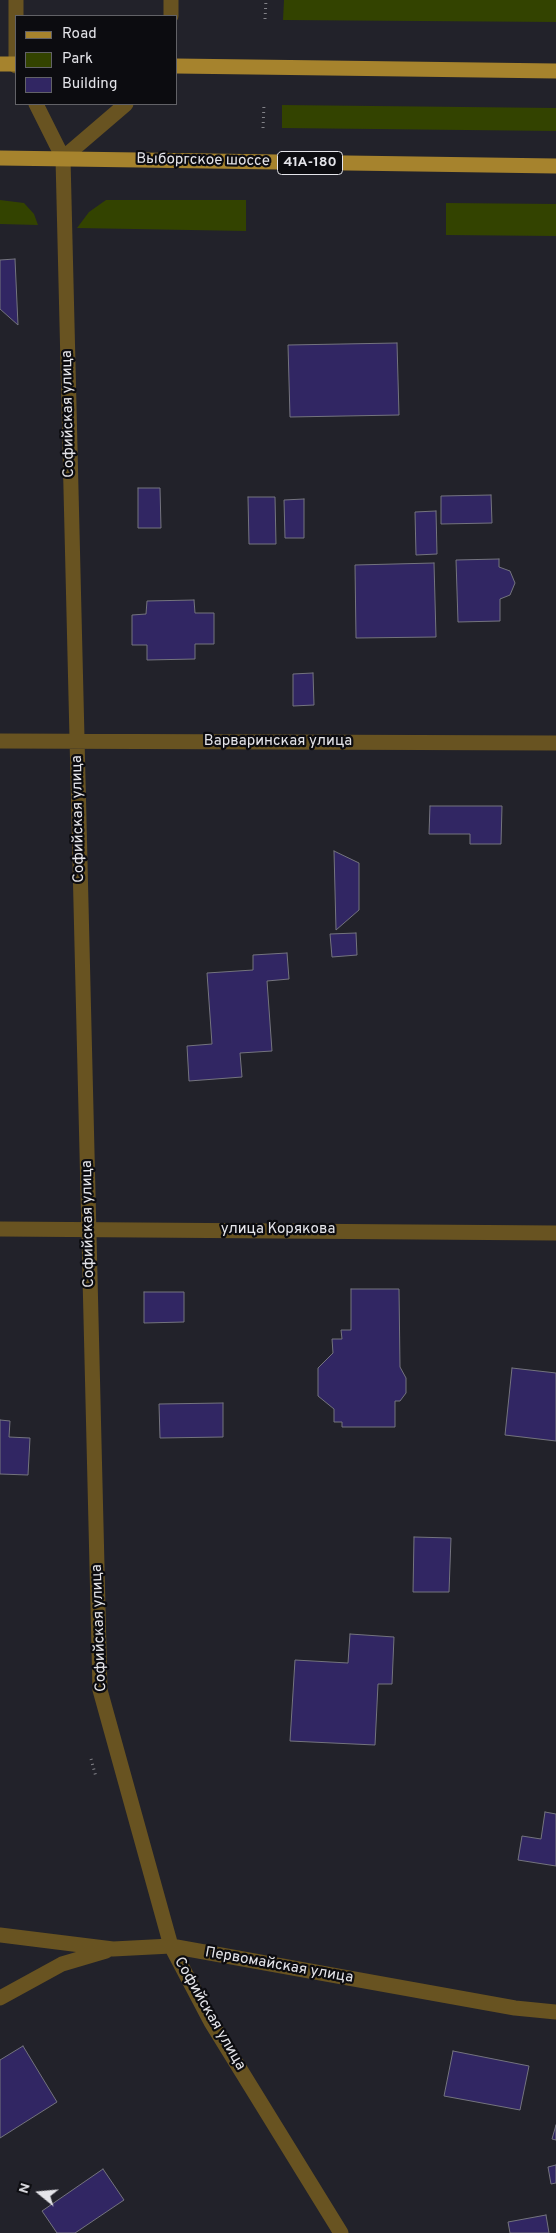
<!DOCTYPE html>
<meta charset="utf-8">
<style>
body{margin:0}
#map{position:relative;width:556px;height:2233px;overflow:hidden;background:#22222a;font-family:Overpass,sans-serif}
canvas{display:block}
.legend{position:absolute;left:15px;top:15px;width:162px;height:90px;box-sizing:border-box;background:#0c0c10;border:1px solid #626267;margin:0;padding:6px 9px;list-style:none;font-size:15px;color:#e4e4e9}
.legend li{display:flex;align-items:center;gap:10px;height:25px}
.legend b{width:25px;border:1px solid #626267}
.north{position:absolute;left:15px;top:2168px;width:50px;height:50px;-webkit-text-stroke:4px #0c0c10;paint-order:stroke;rotate:287deg;font-size:14px;font-weight:700;line-height:20px;text-align:center;color:#e4e4e9}
.north::after{content:'';display:block;margin:auto;width:18px;height:22px;background:#e4e4e9;clip-path:polygon(50% 0,100% 100%,50% 72%,0 100%)}
</style>
<div id="map">
<canvas width="556" height="2233"></canvas>
<ul class="legend">
<li><b style="height:6px;background:#a6832d"></b>Road</li>
<li><b style="height:14px;background:#334300"></b>Park</li>
<li><b style="height:14px;background:#312663"></b>Building</li>
</ul>
<div class="north">N</div>
</div>
<script>
const ctx = document.querySelector('canvas').getContext('2d');
ctx.lineJoin = 'round';
function fill(path, color) { ctx.fillStyle = color; ctx.fill(path, 'evenodd'); }
const poly = rows => new Path2D(rows.map(r => 'M' + r).join(''));
function trace(path, color, width, dash) { ctx.strokeStyle = color; ctx.lineWidth = width; ctx.lineCap = dash ? 'butt' : 'round'; ctx.setLineDash(dash || []); ctx.stroke(path); }
function write(font, color, halo, rows, align = 'center') {
  ctx.font = font + ' Overpass,sans-serif'; ctx.lineWidth = 4.5; ctx.setLineDash([]); ctx.textBaseline = 'middle'; ctx.strokeStyle = halo; ctx.fillStyle = color; for (const [text, x, y, turn = 0] of rows) {
    ctx.save(); ctx.translate(x, y); ctx.rotate((+turn || 0) * Math.PI / 180); ctx.textAlign = isNaN(turn) ? turn : align; if (halo) ctx.strokeText(text, 0, 0); ctx.fillText(text, 0, 0); ctx.restore();
  }
}
fill(poly([
 [284,0,556,0,556,22,283,20],
 [282,105,556,108,556,131,282,128],
 [0,200,24,203,34,214,38,225,0,224],
 [106,200,246,200,246,231,77,228,89,212],
 [446,203,556,204,556,236,446,235]
]), '#334300');
const building = poly([
 [15,259,18,325,0,309,0,260,15,259],
 [397,343,399,415,290,417,288,345,397,343],
 [138,488,160,488,161,528,138,528,138,488],
 [491,495,492,523,441,524,441,496,491,495],
 [248,497,275,497,276,544,249,544,248,497],
 [304,499,304,538,285,538,284,500,304,499],
 [436,511,437,554,416,555,415,512,436,511],
 [499,559,499,567,510,571,515,583,510,595,500,599,500,621,458,622,456,560,499,559],
 [434,563,436,637,356,638,355,565,434,563],
 [194,600,195,613,214,613,214,644,195,644,195,659,147,660,147,645,132,645,132,615,146,614,147,601,194,600],
 [313,673,314,705,293,706,293,674,313,673],
 [430,806,502,806,501,844,470,844,470,834,429,834,430,806],
 [334,851,359,863,359,910,336,930,334,851],
 [356,933,357,955,332,957,330,934,356,933],
 [287,953,289,979,267,981,272,1051,240,1053,242,1077,189,1081,187,1046,212,1044,207,973,253,970,253,955,287,953],
 [351,1289,399,1289,400,1367,406,1378,406,1393,400,1401,395,1401,395,1427,342,1427,342,1422,334,1422,334,1409,318,1396,318,1368,333,1353,332,1339,342,1339,341,1330,351,1330,351,1289],
 [144,1292,184,1292,184,1322,144,1323,144,1292],
 [512,1368,556,1373,556,1441,505,1435,512,1368],
 [223,1403,223,1437,160,1438,159,1404,223,1403],
 [0,1420,10,1421,9,1437,30,1438,28,1475,0,1474,0,1420],
 [414,1537,451,1538,449,1592,413,1592,414,1537],
 [350,1634,394,1637,392,1684,378,1684,375,1745,290,1741,295,1660,348,1663,350,1634],
 [545,1812,556,1814,556,1866,518,1860,522,1836,541,1839,545,1812],
 [23,2046,57,2102,0,2138,0,2060,23,2046],
 [453,2051,529,2066,520,2110,444,2096,453,2051],
 [556,2125,556,2140,552,2139,556,2125],
 [556,2165,556,2183,551,2184,548,2167,556,2165],
 [103,2169,124,2200,75,2233,57,2233,42,2211,103,2169],
 [546,2215,549,2233,510,2233,508,2222,546,2215]
]);
fill(building, '#312663');
trace(building, '#74747e', 1);
trace(poly([
 [265,19,266,0],
 [263,128,264,104],
 [91,1759,96,1777]
]), '#838389', 3, [1, 4]);
trace(poly([
 [16,0,16,66],
 [171,16,171,0],
 [36,104,63,158,100,1690,171,1946,211,2022,341,2233],
 [63,158,126,104],
 [0,741,556,743],
 [0,1229,556,1233],
 [0,1935,113,1949,171,1946,515,2008,556,2012],
 [0,1998,62,1964,106,1951]
]), '#685321', 15);
trace(poly([
 [0,64,16,64],
 [176,66,556,71],
 [0,158,556,166]
]), '#a6832d', 15);
for (const [x, y, w] of [
 [310,163,65]
]) { const box = new Path2D(); box.roundRect(x - w / 2, y - 11.5, w, 23, 4); ctx.fillStyle = '#0c0c10'; ctx.fill(box); trace(box, '#e4e4e9', 1); }
write('bold 14px', '#e4e4e9', null, [
 ["41А-180",310,163]
]);
write('15px', '#e4e4e9', '#0c0c10', [
 ["Выборгское шоссе",203,161,1],
 ["Софийская улица",69,414,-91],
 ["Варваринская улица",278,742],
 ["Софийская улица",79,819,-91],
 ["Софийская улица",89,1224,-91],
 ["улица Корякова",278,1230],
 ["Софийская улица",100,1628,-92],
 ["Первомайская улица",279,1966,10],
 ["Софийская улица",209,2014,60]
]);
</script>
